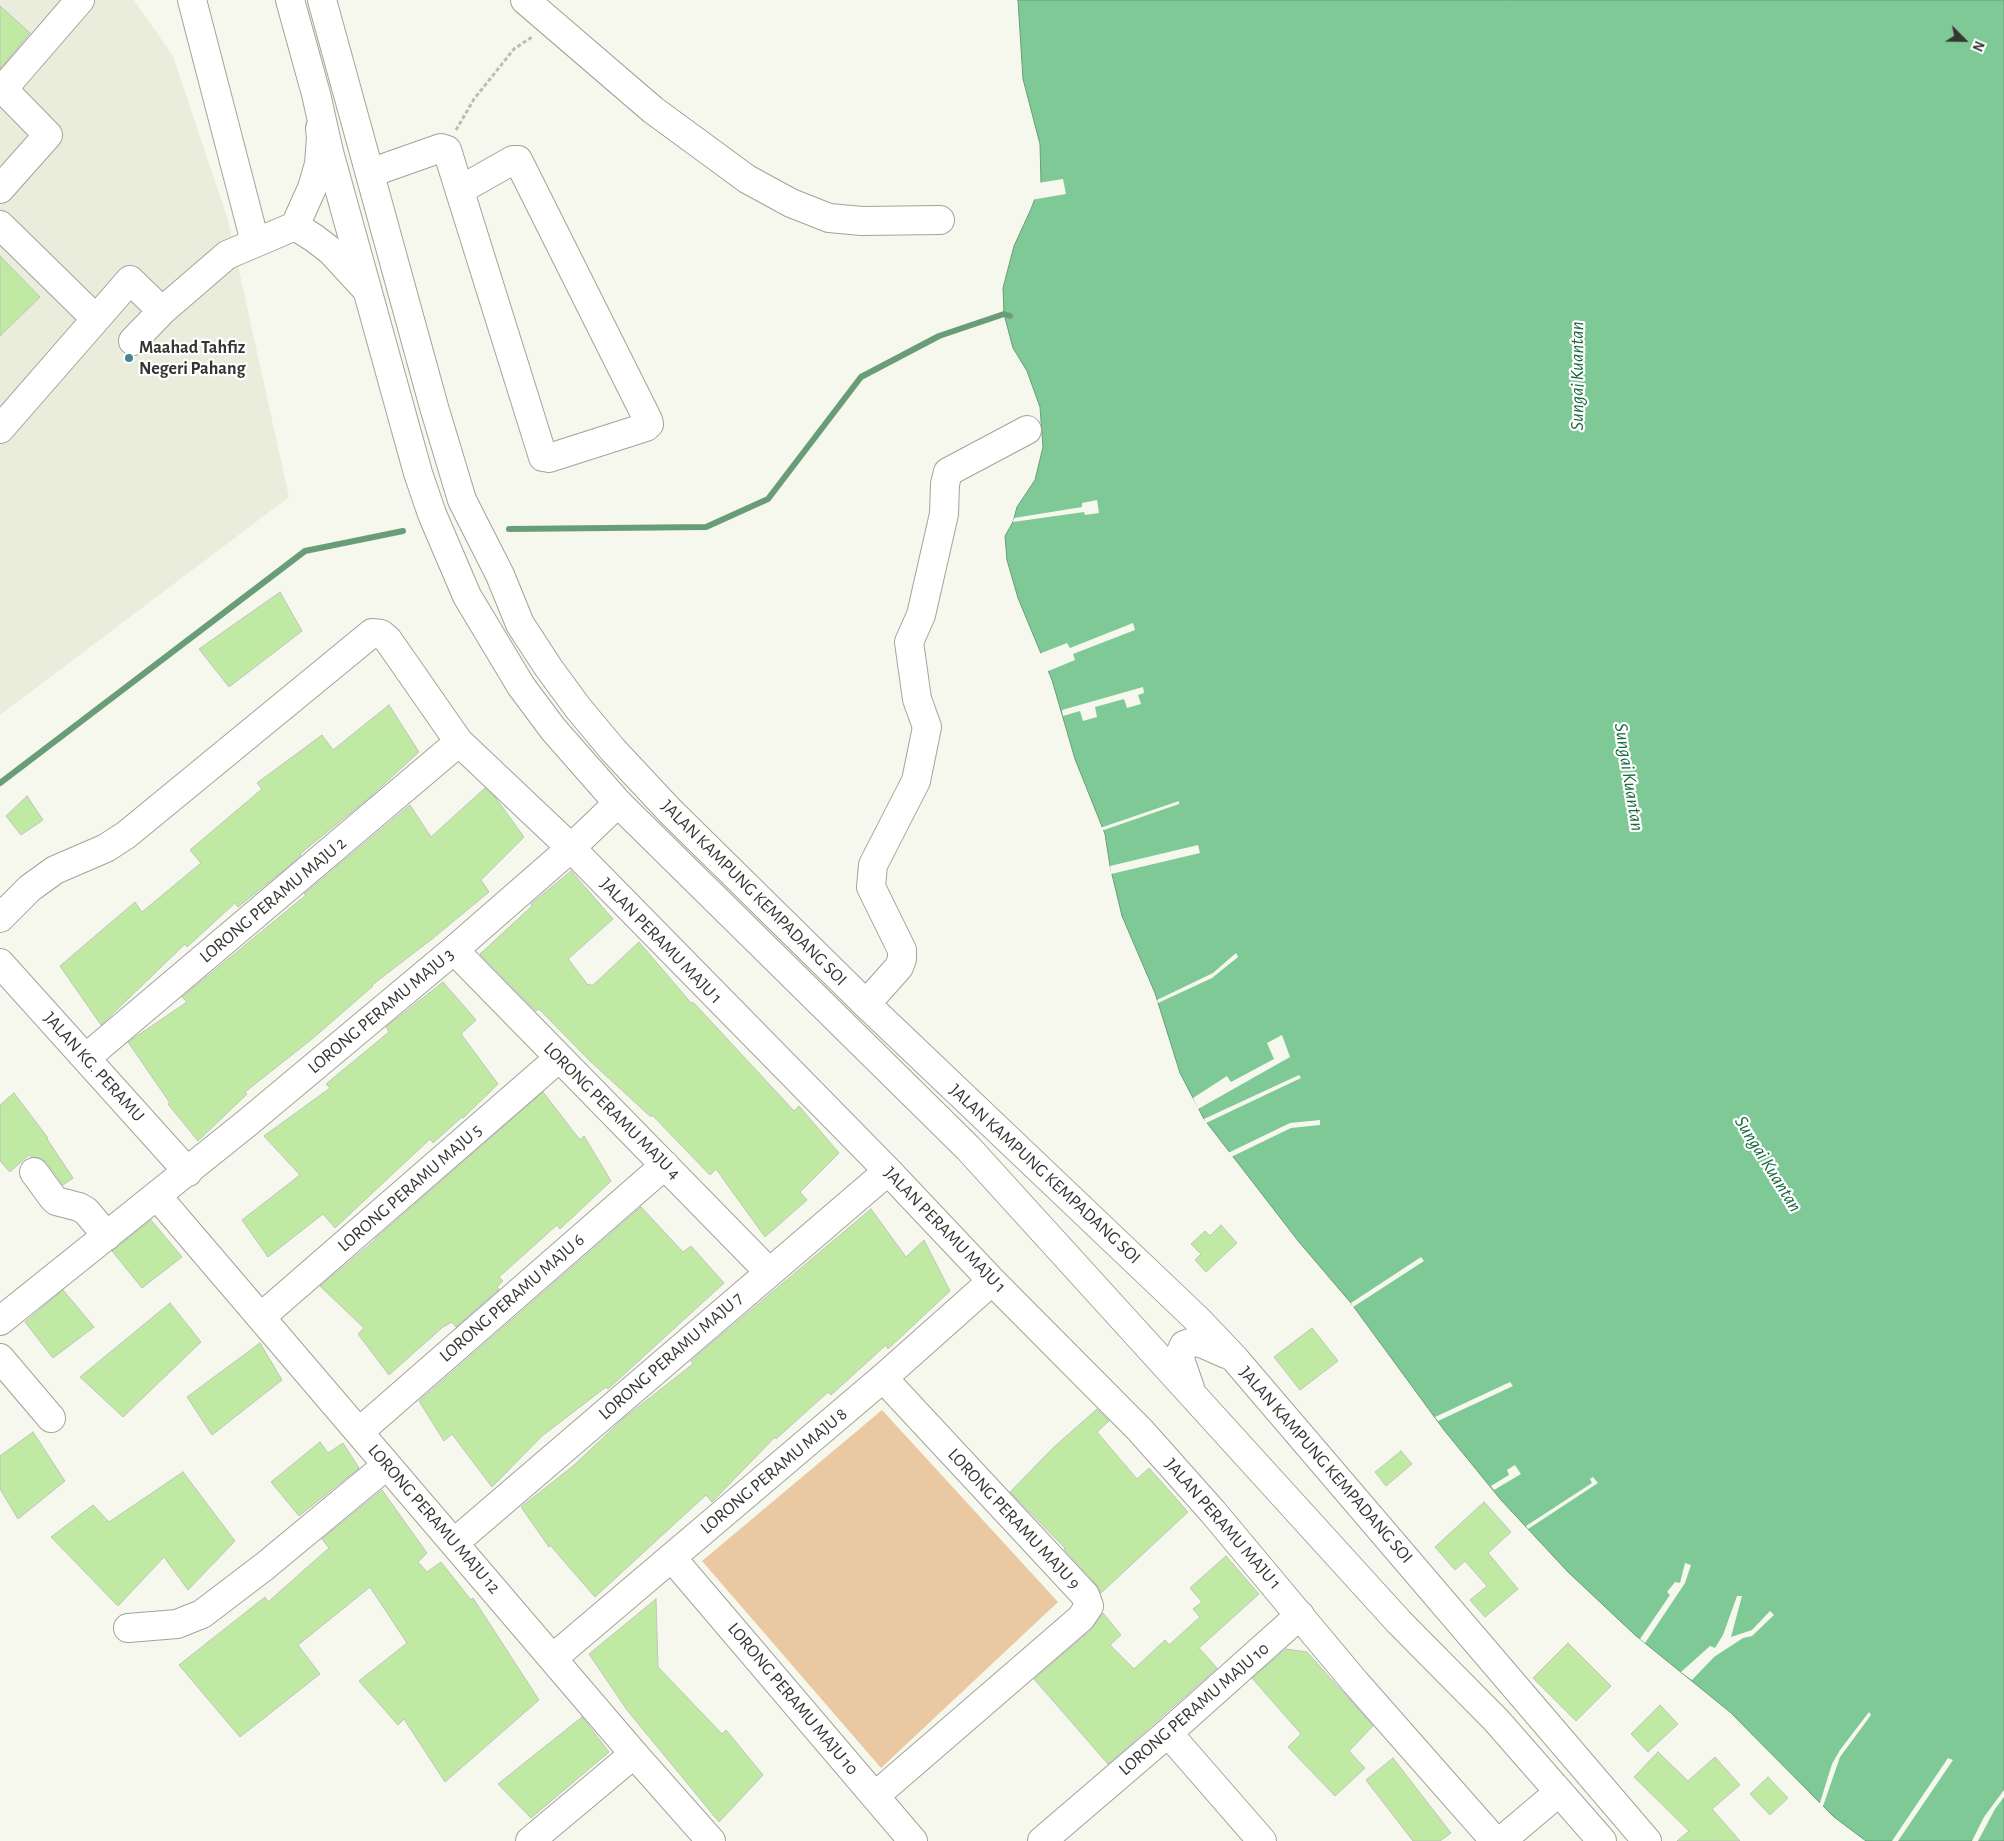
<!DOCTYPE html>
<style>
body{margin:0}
#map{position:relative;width:2004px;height:1841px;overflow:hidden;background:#f6f8ed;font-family:"Alegreya Sans",sans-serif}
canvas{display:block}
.north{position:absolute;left:1939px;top:15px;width:50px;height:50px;-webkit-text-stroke:4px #fff;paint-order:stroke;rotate:113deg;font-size:14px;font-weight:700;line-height:20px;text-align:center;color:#353531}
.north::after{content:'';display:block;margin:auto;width:18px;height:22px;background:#353531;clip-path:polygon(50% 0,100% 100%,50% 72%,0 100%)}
</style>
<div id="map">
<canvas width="2004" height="1841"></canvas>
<div class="north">N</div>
</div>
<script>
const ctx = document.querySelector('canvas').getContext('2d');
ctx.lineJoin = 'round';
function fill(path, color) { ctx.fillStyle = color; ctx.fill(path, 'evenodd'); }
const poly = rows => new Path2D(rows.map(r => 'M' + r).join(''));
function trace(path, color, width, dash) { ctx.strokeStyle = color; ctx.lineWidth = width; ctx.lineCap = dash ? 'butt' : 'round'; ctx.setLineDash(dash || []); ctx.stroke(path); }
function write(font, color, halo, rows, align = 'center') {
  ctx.font = font + ' "Alegreya Sans",sans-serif'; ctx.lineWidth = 4.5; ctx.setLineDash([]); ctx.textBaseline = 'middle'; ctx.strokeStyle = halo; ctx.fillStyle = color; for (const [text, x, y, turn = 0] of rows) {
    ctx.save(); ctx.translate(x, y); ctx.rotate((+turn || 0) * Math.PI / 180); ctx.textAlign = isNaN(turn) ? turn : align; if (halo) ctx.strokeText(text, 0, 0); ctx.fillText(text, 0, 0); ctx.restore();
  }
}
fill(poly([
 [0,0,134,0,173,56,228,220,289,497,0,715]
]), '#eaeddb');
fill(poly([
 [882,1410,1058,1602,881,1768,702,1561]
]), '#eac8a2');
const water = poly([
 [1018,0,2004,0,2004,1841,1866,1841,1834,1817,1730,1712,1635,1635,1568,1572,1501,1500,1444,1430,1351,1303,1299,1242,1204,1119,1180,1073,1155,993,1122,916,1110,866,1105,834,1075,759,1052,680,1018,598,1007,560,1005,536,1013,522,1017,507,1035,480,1043,447,1040,407,1027,371,1013,348,1004,314,1003,288,1014,246,1031,209,1041,183,1040,144,1023,79,1018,0]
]);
fill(water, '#7fc997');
trace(water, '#699d78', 1);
fill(poly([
 [1063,179,1066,194,1031,200,1038,183],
 [1097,500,1099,513,1085,515,1084,512,1013,522,1014,518,1082,507,1082,503],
 [1133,623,1135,630,1073,654,1075,660,1046,672,1039,654,1067,643,1070,648],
 [1143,687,1144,693,1138,695,1141,704,1127,708,1124,699,1095,707,1097,717,1083,721,1080,711,1063,716,1062,710],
 [1179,801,1179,804,1101,831,1100,828],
 [1198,845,1200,853,1111,874,1110,866],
 [1236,953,1238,957,1212,978,1158,1003,1157,1000,1213,973],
 [1282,1035,1290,1057,1198,1109,1193,1098,1227,1076,1231,1082,1274,1059,1267,1043],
 [1299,1075,1301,1078,1206,1123,1204,1119],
 [1320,1120,1320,1125,1291,1128,1231,1157,1228,1153,1290,1123],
 [1421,1257,1424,1261,1353,1307,1351,1303],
 [1510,1382,1513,1386,1438,1421,1435,1417],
 [1515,1465,1521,1474,1494,1490,1491,1486,1509,1475,1507,1470],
 [1593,1477,1598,1483,1528,1529,1526,1526,1592,1483,1590,1479],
 [1685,1563,1691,1565,1685,1583,1645,1643,1640,1639,1670,1595,1667,1592,1675,1582,1680,1583],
 [1737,1596,1742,1596,1731,1637,1752,1630,1770,1611,1774,1615,1752,1636,1743,1638,1714,1657,1692,1680,1681,1672,1710,1646,1715,1648,1723,1635],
 [1869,1712,1871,1715,1840,1757,1822,1809,1819,1806,1832,1764,1840,1750],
 [1948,1758,1953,1760,1898,1841,1892,1841],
 [2004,1790,2004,1797,1995,1809,1978,1841,1972,1841,1984,1817]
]), '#f6f8ed');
trace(poly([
 [509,529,706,527,768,499,861,377,939,336,1004,314,1010,316],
 [0,783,305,551,403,531]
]), '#699d78', 6);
const building = poly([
 [0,6,30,33,0,69,0,6],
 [0,256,40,297,0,336,0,256],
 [280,592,302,631,229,687,199,649,280,592],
 [389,705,419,752,371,796,300,854,301,855,284,870,238,907,235,903,187,947,185,944,101,1025,60,966,135,902,142,912,201,863,190,850,262,789,257,783,322,735,333,750,389,705],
 [485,788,495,797,524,837,481,880,489,892,432,939,372,985,373,986,312,1039,245,1092,247,1094,198,1141,168,1104,170,1103,128,1042,187,1002,182,997,306,895,304,894,410,805,431,837,485,788],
 [27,796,43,820,21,835,6,816,27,796],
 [571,871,613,919,568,959,588,985,590,984,592,986,639,942,692,1004,693,1002,794,1111,799,1106,839,1153,800,1192,807,1200,765,1237,716,1169,710,1175,652,1115,651,1117,590,1061,539,1009,536,1011,480,954,532,906,531,904,571,871],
 [443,982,476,1020,461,1034,498,1084,463,1118,462,1117,433,1143,430,1139,335,1228,323,1214,268,1257,242,1220,300,1175,264,1136,330,1088,326,1084,389,1032,386,1027,443,982],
 [543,1092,580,1140,584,1136,611,1181,560,1229,557,1225,499,1277,503,1281,497,1287,499,1289,456,1327,452,1322,443,1327,389,1375,358,1334,364,1328,320,1286,375,1240,375,1239,543,1092],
 [14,1093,48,1138,47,1139,73,1178,63,1185,47,1163,40,1158,31,1157,29,1155,10,1172,0,1161,0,1105,14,1093],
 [641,1207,683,1252,691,1246,724,1283,608,1389,606,1387,542,1436,492,1487,452,1434,444,1441,419,1401,641,1207],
 [871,1209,906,1257,924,1240,950,1291,888,1349,886,1345,831,1395,828,1392,776,1439,775,1437,712,1502,706,1495,595,1597,550,1545,549,1547,521,1507,573,1466,624,1418,693,1364,691,1361,713,1342,871,1209],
 [151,1220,182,1257,142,1288,112,1251,151,1220],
 [1221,1225,1237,1243,1206,1272,1195,1260,1201,1254,1191,1244,1205,1231,1210,1236,1221,1225],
 [63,1290,94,1327,53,1358,25,1322,63,1290],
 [170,1303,201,1342,123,1417,80,1377,170,1303],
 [1312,1328,1338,1361,1300,1390,1274,1357,1312,1328],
 [260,1343,282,1380,212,1435,187,1397,260,1343],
 [1097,1409,1109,1421,1097,1432,1137,1479,1149,1468,1188,1512,1101,1593,1096,1584,1064,1549,1065,1548,1010,1492,1054,1447,1097,1409],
 [33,1432,65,1481,18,1519,0,1489,0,1456,33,1432],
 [320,1442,328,1453,343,1443,359,1468,299,1516,271,1482,320,1442],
 [1401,1451,1412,1464,1386,1486,1375,1472,1401,1451],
 [183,1472,235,1541,188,1590,164,1557,118,1606,51,1537,93,1505,109,1522,183,1472],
 [382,1490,427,1553,418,1562,427,1572,441,1562,471,1600,473,1598,539,1700,445,1782,404,1719,398,1725,359,1681,407,1643,370,1587,298,1645,320,1674,240,1737,179,1665,265,1597,268,1602,329,1548,322,1539,382,1490],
 [1484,1502,1511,1532,1488,1553,1518,1589,1485,1617,1470,1600,1487,1586,1465,1561,1455,1570,1435,1547,1484,1502],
 [1226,1556,1259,1594,1199,1648,1217,1668,1108,1764,1034,1679,1091,1630,1103,1613,1121,1635,1110,1645,1134,1669,1165,1640,1169,1645,1200,1617,1193,1609,1202,1602,1190,1588,1226,1556],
 [656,1599,658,1667,722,1734,726,1730,763,1775,719,1822,627,1710,589,1654,656,1599],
 [1568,1643,1611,1686,1576,1721,1533,1678,1568,1643],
 [1286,1649,1307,1652,1373,1726,1349,1751,1365,1768,1335,1796,1288,1747,1301,1734,1252,1678,1286,1649],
 [1660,1705,1678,1724,1648,1752,1631,1734,1660,1705],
 [582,1717,609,1752,531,1818,498,1784,582,1717],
 [1658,1752,1688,1781,1715,1757,1740,1785,1712,1809,1740,1841,1677,1841,1689,1831,1634,1777,1658,1752],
 [1393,1758,1451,1833,1440,1841,1413,1841,1366,1780,1393,1758],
 [1768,1777,1788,1798,1770,1815,1750,1794,1768,1777]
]);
fill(building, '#c0eaa4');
trace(building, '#bec4bb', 1);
const minor = poly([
 [192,0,255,242],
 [525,0,653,110,747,179,791,203,829,218,862,221,940,220],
 [0,86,3,89,80,0],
 [370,173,441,148,447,150,543,457,549,458,646,427,649,424,648,420,518,160,513,160,460,190],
 [0,189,48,135,3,89],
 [0,225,96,319],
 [295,226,314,238,331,251,367,290],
 [133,341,162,311,227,255,295,226,312,188,319,164,321,138,320,128],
 [0,429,130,280,162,311],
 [0,918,30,888,55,870,106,848,126,835,372,633,381,634,388,640,459,742,571,848,888,1171,992,1281,1140,1430,1213,1512,1355,1682,1495,1841],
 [454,950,769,1272],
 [0,963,188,1172],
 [866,1004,899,967,902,959,902,950,871,887,873,865,916,781,927,727,917,699,909,642,921,615,944,514,945,484,948,472,1027,430],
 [87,1057,459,742],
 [34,1172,53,1198,56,1201,79,1207,86,1211,107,1236],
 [157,1196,634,1754,711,1841],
 [261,1317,559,1058],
 [0,1321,247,1123,454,950,571,848,618,803],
 [0,1358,51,1418],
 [359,1432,665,1165],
 [454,1543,888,1171],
 [672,1558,913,1841],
 [128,1628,177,1624,202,1614,265,1566,387,1465],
 [553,1658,883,1378,992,1281],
 [1168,1733,1262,1841],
 [875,1796,1081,1618,1089,1606,1085,1595,883,1378],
 [530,1841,634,1754],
 [1042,1841,1168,1733,1300,1615],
 [1501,1841,1559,1792]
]);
const highway = poly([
 [290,0,316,94,329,152,418,473,432,514,467,596,521,686,553,729,618,803,968,1148,1399,1622,1496,1720,1602,1841],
 [322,0,434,407,462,500,500,575,520,624,548,667,578,708,613,750,670,811,866,1004,1199,1321,1235,1359,1647,1841],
 [1190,1388,1181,1362,1180,1354,1184,1345,1192,1342,1201,1343,1226,1354]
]);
trace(minor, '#a2a499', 30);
trace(highway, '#a2a499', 30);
trace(poly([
 [456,130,474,99,514,49,532,37]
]), '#bbbcb3', 3, [4, 2.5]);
trace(minor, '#fff', 28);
trace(highway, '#fff', 28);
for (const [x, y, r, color] of [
 [129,358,5,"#438596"]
]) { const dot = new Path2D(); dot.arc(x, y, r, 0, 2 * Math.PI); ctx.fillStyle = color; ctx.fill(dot); trace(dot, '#fff', 2); }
write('bold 18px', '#353531', '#fff', [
 ["Maahad Tahfiz",139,348],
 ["Negeri Pahang",139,369]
], 'left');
write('18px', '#353531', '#fff', [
 ["JALAN KAMPUNG KEMPADANG SOI",754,893,45],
 ["LORONG PERAMU MAJU 2",273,900,-40],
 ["JALAN PERAMU MAJU 1",661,941,46],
 ["LORONG PERAMU MAJU 3",381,1011,-40],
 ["JALAN KG. PERAMU",94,1067,48],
 ["LORONG PERAMU MAJU 4",612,1111,45],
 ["JALAN KAMPUNG KEMPADANG SOI",1045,1174,43],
 ["LORONG PERAMU MAJU 5",410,1188,-41],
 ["JALAN PERAMU MAJU 1",945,1230,46],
 ["LORONG PERAMU MAJU 6",512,1298,-41],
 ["LORONG PERAMU MAJU 7",671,1356,-41],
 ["JALAN KAMPUNG KEMPADANG SOI",1326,1465,49],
 ["LORONG PERAMU MAJU 8",774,1471,-40],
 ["LORONG PERAMU MAJU 12",434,1519,49],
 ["LORONG PERAMU MAJU 9",1014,1519,47],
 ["JALAN PERAMU MAJU 1",1223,1524,49],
 ["LORONG PERAMU MAJU 10",793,1699,50],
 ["LORONG PERAMU MAJU 10",1194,1709,-41]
]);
write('italic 19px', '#16683b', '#fff', [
 ["Sungai Kuantan",1577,376,-90],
 ["Sungai Kuantan",1629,777,81],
 ["Sungai Kuantan",1768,1164,58]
]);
</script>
